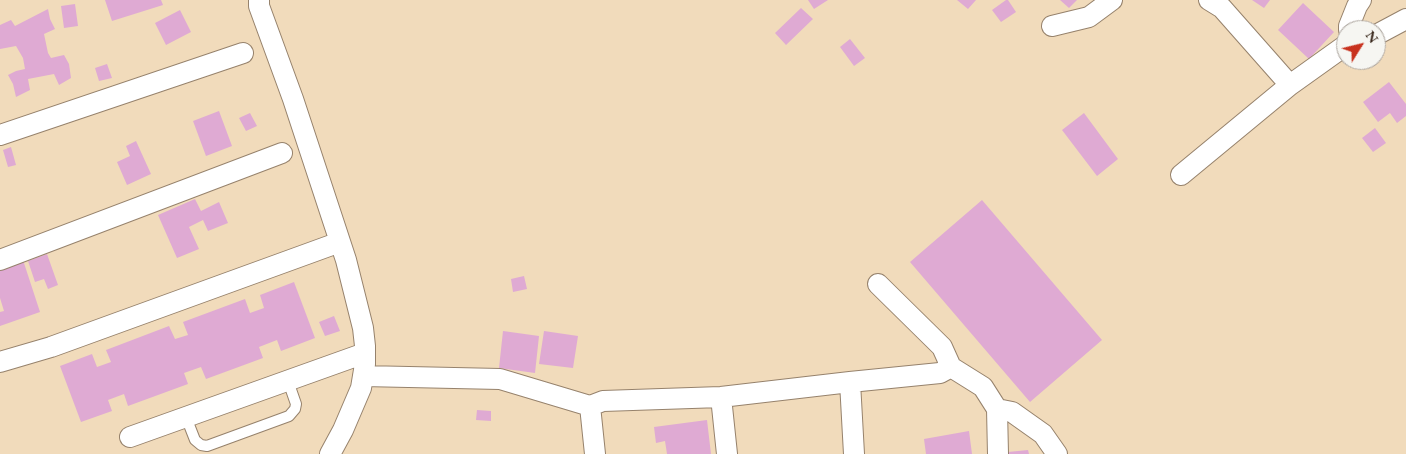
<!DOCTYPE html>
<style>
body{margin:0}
#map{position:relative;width:1406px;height:454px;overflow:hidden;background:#f1dbbb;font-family:"EB Garamond",serif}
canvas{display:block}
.north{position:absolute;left:1336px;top:20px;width:50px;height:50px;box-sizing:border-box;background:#f6f6f2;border:1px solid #aba49d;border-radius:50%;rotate:54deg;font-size:14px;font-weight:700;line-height:20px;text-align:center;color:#3b2a1e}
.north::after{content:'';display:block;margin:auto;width:18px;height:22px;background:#c8321e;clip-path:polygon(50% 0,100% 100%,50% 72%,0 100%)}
</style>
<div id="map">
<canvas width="1406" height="454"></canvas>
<div class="north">N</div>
</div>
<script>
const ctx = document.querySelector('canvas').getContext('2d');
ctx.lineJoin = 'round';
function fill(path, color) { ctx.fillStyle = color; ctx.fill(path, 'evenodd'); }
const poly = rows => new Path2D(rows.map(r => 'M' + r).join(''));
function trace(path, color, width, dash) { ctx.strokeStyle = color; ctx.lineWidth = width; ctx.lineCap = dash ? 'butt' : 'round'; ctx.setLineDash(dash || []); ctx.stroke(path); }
fill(poly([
 [105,0,161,0,163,5,112,21],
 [808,0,828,0,814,9],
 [957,0,976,0,968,9],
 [1006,0,1008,0,1016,12,1001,22,992,10],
 [1060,0,1077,0,1069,8],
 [1252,0,1270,0,1264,8],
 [1303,3,1334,32,1309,59,1278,30],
 [75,4,78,26,64,28,61,6],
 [801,8,813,19,786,45,775,33],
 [48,9,50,19,55,29,44,34,48,53,51,58,64,55,69,64,71,78,59,85,54,74,28,79,30,90,16,97,13,84,8,75,16,71,25,69,23,58,16,46,0,49,0,25,11,20,15,26],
 [180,10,191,32,166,45,155,23],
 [850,39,865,58,854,66,840,47],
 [107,64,112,78,99,81,95,68],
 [1389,82,1406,104,1406,116,1397,123,1390,113,1378,122,1363,102],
 [219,111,232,146,206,156,193,121],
 [250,113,257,126,246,131,239,118],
 [1084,113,1118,159,1097,176,1062,130],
 [1375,128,1386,143,1373,152,1362,138],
 [136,141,151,174,127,185,117,162,130,156,126,146],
 [11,147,16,165,8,167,3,150],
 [195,199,201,211,219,202,228,223,208,231,203,220,189,227,199,249,177,258,158,215],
 [982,200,1102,340,1030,402,910,262],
 [47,254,58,285,48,289,44,279,35,282,28,261],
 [23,260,40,312,0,326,0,312,4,311,0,298,0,267],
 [524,276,527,289,513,292,511,279],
 [294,282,315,338,281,351,277,340,259,347,263,358,206,379,201,367,184,373,188,384,128,406,124,394,108,400,112,411,81,422,60,366,92,354,97,367,111,362,106,350,169,326,175,339,188,335,183,322,245,299,250,313,264,308,260,295],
 [334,316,340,331,325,336,319,322],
 [503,331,539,336,535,373,499,368],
 [544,331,578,336,573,368,539,364],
 [477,410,491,411,491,421,476,420],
 [707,420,711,454,667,454,665,441,656,443,654,427],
 [969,431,972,454,926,454,924,439],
 [1028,450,1029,454,998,454,998,453]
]), '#dfaad3');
const lane = poly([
 [186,417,195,440,201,445,207,446,289,416,295,409,296,404,288,381]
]);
const street = poly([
 [259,0,259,6,293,99,346,260,363,328,365,346,365,364,361,388,343,430,330,454],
 [1209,0,1222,8,1290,85],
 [1052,26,1089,17,1112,0],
 [1349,30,1349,26,1357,6,1361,0],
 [1376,35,1406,19],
 [0,135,243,53],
 [1181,175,1290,85,1346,45],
 [0,260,282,153],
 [878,284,942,347,951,367,983,387,997,409,998,454],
 [0,362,51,347,340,242],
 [363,376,500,379,590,406,603,401,721,397,850,382,940,373,951,367],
 [850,382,854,454],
 [721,397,727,454],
 [590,406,595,454],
 [997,409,1012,412,1043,434,1057,454],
 [130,437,365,353]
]);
trace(lane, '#96826c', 12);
trace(street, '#96826c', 22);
trace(lane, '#fff', 10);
trace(street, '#fff', 20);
</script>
